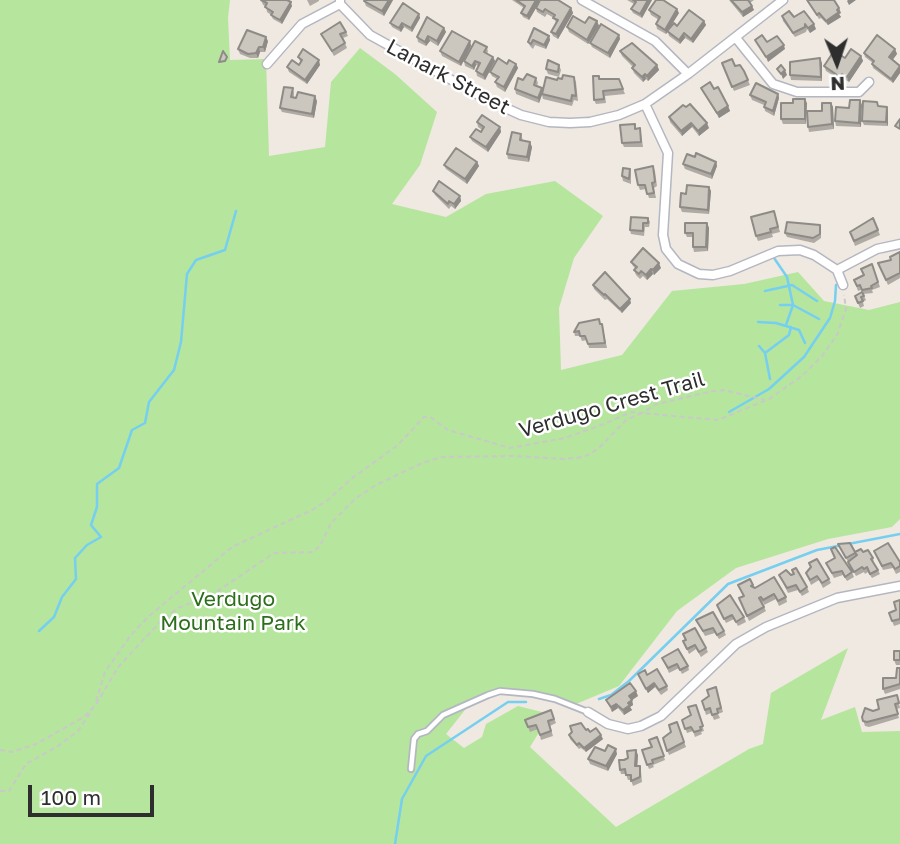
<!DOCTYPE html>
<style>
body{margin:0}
#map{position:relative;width:900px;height:844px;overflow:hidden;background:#efe9e1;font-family:"Golos Text",sans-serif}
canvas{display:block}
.north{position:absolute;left:802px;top:28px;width:70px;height:70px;-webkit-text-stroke:5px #fff;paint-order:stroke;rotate:178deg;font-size:19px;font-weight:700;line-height:28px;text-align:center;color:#2e2e2e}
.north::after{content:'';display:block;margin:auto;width:24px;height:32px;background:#2e2e2e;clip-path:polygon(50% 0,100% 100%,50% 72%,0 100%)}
.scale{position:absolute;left:28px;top:785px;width:126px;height:32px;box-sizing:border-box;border:4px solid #2e2e2e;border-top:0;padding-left:9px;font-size:21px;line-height:24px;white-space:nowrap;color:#2e2e2e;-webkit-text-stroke:5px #fff;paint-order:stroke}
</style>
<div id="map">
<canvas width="900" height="844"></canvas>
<div class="north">N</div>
<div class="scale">100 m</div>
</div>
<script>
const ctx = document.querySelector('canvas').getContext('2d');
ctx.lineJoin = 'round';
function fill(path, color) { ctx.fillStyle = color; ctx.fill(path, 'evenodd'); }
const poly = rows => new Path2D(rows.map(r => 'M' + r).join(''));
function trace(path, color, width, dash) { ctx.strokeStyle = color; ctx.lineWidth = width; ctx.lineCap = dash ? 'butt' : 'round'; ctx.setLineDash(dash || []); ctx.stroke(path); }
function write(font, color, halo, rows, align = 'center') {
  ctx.font = font + ' "Golos Text",sans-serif'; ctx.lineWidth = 5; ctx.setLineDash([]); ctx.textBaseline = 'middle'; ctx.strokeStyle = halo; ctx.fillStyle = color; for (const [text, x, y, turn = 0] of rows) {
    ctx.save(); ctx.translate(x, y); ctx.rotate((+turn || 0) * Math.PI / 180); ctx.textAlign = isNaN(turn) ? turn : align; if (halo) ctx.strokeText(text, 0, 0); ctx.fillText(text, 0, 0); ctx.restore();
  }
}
fill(poly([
 [0,0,230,0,228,18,230,60,266,59,269,156,325,147,331,82,360,48,395,74,437,112,420,165,392,204,446,217,486,194,555,181,603,216,574,258,559,308,561,370,622,355,672,291,744,284,798,272,824,301,869,310,900,302,900,519,892,527,828,539,736,568,677,611,619,686,576,704,513,689,504,689,472,701,446,734,464,748,482,737,486,724,518,706,550,714,530,747,616,827,749,749,763,744,771,693,848,648,821,720,855,707,862,732,900,731,900,844,0,844]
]), '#b6e59e');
trace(poly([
 [772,255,787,277,793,305,786,325],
 [765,291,792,285,817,301],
 [780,305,793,305,819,319],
 [758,322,776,323,799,330,805,343],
 [759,346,765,353,770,379],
 [765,353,789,335,791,327],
 [729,412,769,389,804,357,830,318,835,301,836,285],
 [39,631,54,617,62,597,76,579,75,558,87,545,101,537,91,525,97,507,97,484,119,468,132,430,145,423,149,402,174,370,181,342,187,274,196,260,225,250,236,211],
 [599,699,611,695,629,681,728,584,817,550,900,534],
 [395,844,402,799,426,756,508,702,526,702]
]), '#75cff0', 2.5);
const service = poly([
 [411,769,414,739,418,734,427,731,443,715,488,695,500,691,533,694,555,699,588,712]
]);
const minor = poly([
 [582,0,655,41,688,74],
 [340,4,370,35,486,99,521,115,549,122,570,123,590,122,619,115,645,104,688,74,783,0],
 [736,38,773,84,797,92,859,92,869,82],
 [267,64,302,24,340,4,340,0],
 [645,104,668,153,663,235,666,249,678,264,699,274,713,275,730,271,778,251,800,250,814,255,837,270,843,285],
 [837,270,877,249,900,244],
 [588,712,608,724,628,729,641,726,661,716,736,644,766,627,837,598,900,586]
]);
trace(service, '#b4b7c1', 8);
trace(minor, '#b4b7c1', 11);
trace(poly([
 [96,701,105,672,131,635,149,616,232,547,312,510,328,500,351,479,398,445,424,417,430,417,448,430,510,448,565,438,604,424,631,412,642,413,657,404,713,391,724,390,765,400],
 [0,750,12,752,36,744,84,717,95,706,119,666,161,621,178,608,212,595,274,553,313,552,320,546,331,523,355,499,376,485,422,463,442,457,512,456,564,459,584,457,598,449,626,420,642,413,718,420,769,399,802,376,822,356,837,335,846,309,844,295],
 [0,791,9,791,26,764,58,746,78,731,91,712]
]), '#c9c9c9', 2, [5, 3.5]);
trace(service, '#fff', 4.5);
trace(minor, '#fff', 8);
fill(poly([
 [261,0,292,6,282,24,273,19,271,15,267,12,266,6,263,5],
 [307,0,319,0,319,1,310,6],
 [393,0,384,16,366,6,364,1],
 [512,0,540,0,571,8,573,13,558,39,553,36,551,32,556,23,554,18,547,14,545,17,537,12,536,8,529,20,523,17,521,13,524,8],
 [627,0,652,0,642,18,633,13,631,9,634,4],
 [729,0,754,0,750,3,754,10,743,17],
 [807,0,841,13,839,14,841,17,828,25,821,18,819,19],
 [649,10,679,13,672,24,677,26,704,21,706,25,693,43,685,38,680,44,669,36,668,32,666,34,657,29,656,24,659,20,651,15],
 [419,14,420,18,412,32,404,27,401,32,392,27,390,23],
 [782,16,794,17,816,29,810,33,807,29,806,32,795,37,783,21],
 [597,21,599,26,588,44,569,32,567,27],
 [444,28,446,32,438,46,430,41,426,46,418,42,417,37],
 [346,32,348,36,343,38,347,48,334,56,321,34],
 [619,35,620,39,610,58,592,47,590,43],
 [549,36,550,40,546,49,535,45,533,49,530,46,528,42],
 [268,41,265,52,260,52,258,58,250,58,240,54,238,49],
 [470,41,471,46,461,66,442,56,440,51],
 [487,47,488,52,487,53,493,57,495,61,485,80,477,76,476,71,478,66,476,65,474,70,465,66,464,61],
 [895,49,897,54,893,59,900,65,900,73,893,83,873,68,872,64,873,63,865,57,864,53],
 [620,51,657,65,659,70,648,81,646,79,643,82,634,73,632,68,633,67,622,56],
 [861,56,863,61,849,82,844,79,842,81,826,71,824,66],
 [298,57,320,65,307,84,289,72,287,67,299,65,301,63],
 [722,63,735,66,744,71,750,85,734,91],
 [822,63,822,81,791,80,790,75],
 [507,64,516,64,518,68,505,92,497,87,495,82,497,79,492,76,490,72],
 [559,65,561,70,559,77,548,74,546,69],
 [574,77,576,82,578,101,574,100,572,106,543,99,542,95,539,103,516,94,515,89,523,80,536,78,538,83,537,86,542,88,543,90,557,80],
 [600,79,619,79,625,94,605,96,606,103,596,104,594,100],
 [293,88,294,93,294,97,317,101,314,118,282,112,280,108],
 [701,88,714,89,728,106,730,111,719,118,703,92],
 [778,94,779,98,774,116,765,111,764,105,752,100,750,95],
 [860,100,861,127,836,126,835,121,849,108],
 [807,103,806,124,783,124,781,119],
 [831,103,833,107,834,129,809,132,808,127],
 [879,106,887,107,888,111,888,126,864,125,862,121],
 [669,117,709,128,699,136,692,127,682,136,670,122],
 [477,122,500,127,501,132,488,152,472,141,470,137,481,132,482,130,478,127],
 [637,128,641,133,643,147,624,147,622,143],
 [521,134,523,141,532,147,529,162,508,159,507,154],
 [477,162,479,166,467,184,446,169,444,165],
 [716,162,717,166,712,179,685,169,683,164],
 [653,166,655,171,657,186,654,188,656,198,649,198,646,189,640,190,638,185],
 [630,169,631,174,631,184,623,181,622,176],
 [709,187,711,191,709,214,682,212,680,207,686,194],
 [433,191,460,196,461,201,455,209,451,206,449,209,435,195],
 [774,211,780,232,772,234,773,237,758,241,756,236],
 [648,218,650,222,649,227,645,227,644,236,631,234,630,230],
 [873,218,880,235,855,246,850,232],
 [707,223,709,228,708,251,694,252,693,247,693,237,687,237,685,233],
 [821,230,821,238,814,243,787,237,785,233],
 [900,252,900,278,888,285,878,263,891,260],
 [631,262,661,268,654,275,653,274,647,280,643,276,640,279,636,275,634,270,636,269,633,266],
 [872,264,880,287,872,290,873,293,863,294,861,290,858,291,854,280,864,275],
 [593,285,631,303,622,313,607,299,605,300,594,289],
 [862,292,866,300,863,302,864,306,860,308,855,296],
 [602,324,607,348,589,348,587,340,582,341,580,336,575,336,574,332],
 [838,544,855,552,863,552,873,558,874,563,880,574,872,578,868,572,865,574,864,572,856,576],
 [874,551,900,562,900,572,896,574,893,568,883,570],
 [834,558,852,572,854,577,847,581,843,575,834,578,826,563],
 [809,563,829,579,831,583,823,588,819,580,811,585,806,573,811,568],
 [779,575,791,575,807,587,809,592,802,596,798,590,788,593],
 [738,585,753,585,754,588,786,597,787,602,779,606,776,599,764,605,763,602,762,603,766,611,749,621,739,598,744,596],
 [900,600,900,624,894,626,889,613,896,610],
 [717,605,744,617,746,622,738,626,734,619,726,623],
 [696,620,724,631,726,635,719,639,715,633,705,636],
 [683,634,706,648,708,652,701,657,696,649,689,654,683,641,685,640],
 [900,651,900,665,896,665,894,660],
 [662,658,688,666,689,670,682,674,679,668,669,673],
 [900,668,900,689,885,694,883,689,896,678],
 [638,674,647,675,667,686,668,690,661,695,655,687,648,693],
 [716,687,723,712,718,714,720,718,714,720,711,713,706,715,702,701,709,696],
 [897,695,900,708,896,709,899,718,869,727,865,726,862,717,879,709],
 [638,696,632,700,633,705,630,707,632,710,624,715,618,708,612,712,606,700],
 [696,705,704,731,701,732,702,734,695,737,693,731,687,733,682,720,691,715],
 [551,710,556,723,550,726,553,736,541,740,538,729,530,732,525,720],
 [677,722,686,747,669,755,663,738,671,732],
 [586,730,603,739,586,752,581,748,579,749,570,739,569,735],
 [657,737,665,760,653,765,654,767,649,769,642,750,652,747],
 [605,751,617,754,608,771,590,764,588,759],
 [638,755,637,766,640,766,641,771,642,782,633,786,631,780,628,780,626,774,621,774,620,770,624,760]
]), '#afaba4');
fill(poly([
 [389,0,393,0,384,16,382,11],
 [536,0,540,0,540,1,529,20,527,16],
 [648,0,652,0,642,18,640,14],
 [848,0,856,0,849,5,847,1],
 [291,2,292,6,282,24,280,20],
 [752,6,754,10,743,17,742,12],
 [571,8,573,13,558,39,556,34],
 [839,8,841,13,839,14,841,17,828,25,826,21],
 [677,9,679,13,666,34,665,30],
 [419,14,420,18,412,32,411,28],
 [597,21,599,26,588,44,587,40],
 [704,21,706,25,693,43,691,39],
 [402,23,404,27,401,32,399,28],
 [814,24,816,29,810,33,808,28],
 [444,28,446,32,438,46,437,41],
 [684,33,685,38,680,44,679,40],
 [619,35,620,39,610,58,608,53],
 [428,36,430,41,426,46,425,42],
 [549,36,550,40,546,49,544,45],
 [266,37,268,41,265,52,263,47],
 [470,41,471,46,461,66,459,62],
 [784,45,785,49,768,62,766,57],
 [259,47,260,52,258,58,256,53],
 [895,49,897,54,891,62,889,57],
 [861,56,863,61,849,82,847,77],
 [493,57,495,61,485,80,483,75],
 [820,58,822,63,822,81,821,77],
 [319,60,320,65,307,84,305,80],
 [475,61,476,65,474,70,472,66],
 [516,64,518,68,505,92,504,87],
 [657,65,659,70,648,81,647,76],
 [900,66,900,73,893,83,891,79],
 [785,70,787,75,783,79,781,74],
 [645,74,646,79,643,82,642,77],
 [542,88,543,92,539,103,538,98],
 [778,94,779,98,774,116,773,111],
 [315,96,317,101,314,118,312,114],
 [805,99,807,103,806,124,805,119],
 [860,100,862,105,861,127,859,123],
 [831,103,833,107,834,129,832,124],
 [728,106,730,111,719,118,717,113],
 [887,107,888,111,888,126,886,122],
 [691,123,692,127,682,136,681,131],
 [707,123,709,128,699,136,698,131],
 [500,127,501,132,488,152,486,147],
 [530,142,532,147,529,162,527,157],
 [477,162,479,166,467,184,465,179],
 [716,162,717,166,712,179,711,174],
 [709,187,711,191,709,214,708,210],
 [460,196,461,201,455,209,454,204],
 [707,223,709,228,708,251,706,247],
 [659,263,661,268,654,275,653,270],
 [651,269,653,274,647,280,646,275],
 [630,299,631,303,622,313,620,309],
 [654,683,655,687,648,693,646,689],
 [636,691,638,696,632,700,633,705,630,707,632,710,624,715,623,710,628,703,629,696],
 [616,704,618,708,612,712,611,707],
 [601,735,603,739,586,752,584,748],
 [616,749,617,754,608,771,606,766],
 [636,750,638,755,637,771,635,766]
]), '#8e8b86');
const building = poly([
 [261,0,287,0,291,2,280,20,271,15,273,12,265,7,267,3,261,0],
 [365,0,389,0,382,11,364,1,365,0],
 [516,0,536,0,527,16,521,13,525,6,516,0],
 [540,0,558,0,571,8,556,34,551,32,558,20,553,18,555,15,545,9,543,12,536,8,540,0],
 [633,0,648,0,640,14,631,9,636,2,633,0],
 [656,0,663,0,677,9,665,30,656,24,660,17,649,10,656,0],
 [731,0,748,0,752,6,742,12,731,0],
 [807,0,834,0,839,8,837,10,839,12,826,21,819,13,817,15,807,0],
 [403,3,419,14,411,28,402,23,399,28,390,23,403,3],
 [689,10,704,21,691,39,684,33,679,40,667,31,674,23,677,26,689,10],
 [789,11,794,17,804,11,814,24,808,28,805,24,805,27,793,33,782,16,789,11],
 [573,16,585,23,589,17,597,21,587,40,567,27,573,16],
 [427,17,444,28,437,41,428,36,425,42,417,37,427,17],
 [340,22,346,32,340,34,345,43,332,51,321,34,340,22],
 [601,24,619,35,608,53,590,43,601,24],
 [534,28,549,36,544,45,533,40,531,44,528,42,534,28],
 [247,30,266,37,263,47,259,47,256,53,248,54,238,49,247,30],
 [452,31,470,41,459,62,440,51,452,31],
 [762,35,767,42,777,36,784,45,766,57,755,40,762,35],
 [877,35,895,49,889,57,900,66,891,79,872,64,874,61,864,53,877,35],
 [475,41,487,47,484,52,493,57,483,75,476,71,480,63,475,61,472,66,464,61,475,41],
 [632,43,657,65,647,76,645,74,642,77,632,68,635,65,620,51,632,43],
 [303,49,319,60,305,80,287,67,292,60,299,65,302,60,298,57,303,49],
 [851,49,861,56,847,77,842,74,840,77,824,66,834,51,845,58,851,49],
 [223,51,227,57,225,61,219,62,223,51],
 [498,58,507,64,509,60,516,64,504,87,495,82,499,77,490,72,498,58],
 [820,58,821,77,790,75,790,62,820,58],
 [732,59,735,66,740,65,744,71,748,80,732,87,722,63,732,59],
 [548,60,559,65,558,72,546,69,548,60],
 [781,65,785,70,781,74,777,69,781,65],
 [527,74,536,78,534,85,542,88,538,98,515,89,518,78,523,80,527,74],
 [563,75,574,77,576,96,572,95,571,101,542,94,546,77,557,80,558,78,562,79,563,75],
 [593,76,599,76,599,79,619,79,623,89,603,91,604,99,594,100,593,76],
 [710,82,714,89,718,87,728,106,717,113,701,88,710,82],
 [756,83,778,94,773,111,764,107,766,102,750,95,756,83],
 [284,87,293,88,291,97,296,98,298,92,315,96,312,114,280,108,284,87],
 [793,99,805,99,805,119,781,119,781,103,793,103,793,99],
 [850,100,860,100,859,123,835,121,836,107,849,108,850,100],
 [863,101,877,102,878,106,887,107,886,122,862,121,863,101],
 [822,103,831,103,832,124,808,127,807,111,822,111,822,103],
 [690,104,707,123,698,131,691,123,681,131,669,117,683,105,686,107,690,104],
 [482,115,500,127,486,147,470,137,476,129,481,132,484,127,477,122,482,115],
 [900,119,900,129,895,126,900,119],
 [635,124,635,129,640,128,641,142,622,143,620,125,635,124],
 [512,132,521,134,520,140,530,142,527,157,507,154,512,132],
 [456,148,477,162,465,179,444,165,456,148],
 [696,153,716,162,711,174,683,164,687,154,695,157,696,153],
 [653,166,655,182,652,183,654,193,647,194,645,185,638,185,635,170,653,166],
 [623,168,630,169,629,179,622,176,623,168],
 [439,181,460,196,454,204,449,201,448,204,433,191,439,181],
 [687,185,709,187,708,210,680,207,681,193,686,194,687,185],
 [774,211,778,227,770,229,771,232,756,236,751,217,774,211],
 [631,217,648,218,648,223,643,223,643,231,630,230,631,217],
 [873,218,878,230,854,241,850,232,873,218],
 [787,222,820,225,820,234,813,238,785,233,787,222],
 [685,223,707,223,706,247,693,247,693,233,685,233,685,223],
 [643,248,659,263,653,270,651,269,646,275,641,271,639,274,634,270,637,267,631,262,643,248],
 [900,252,900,273,886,280,878,263,891,260,890,257,900,252],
 [872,264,878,282,871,286,872,288,862,290,860,285,857,286,854,280,864,275,861,269,872,264],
 [605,272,630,299,620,309,605,294,604,295,593,285,605,272],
 [862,292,864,296,861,297,863,301,858,303,855,296,862,292],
 [599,319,600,324,602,324,605,343,588,344,585,336,580,336,579,331,574,332,579,323,599,319],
 [850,543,855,552,861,549,863,552,868,550,873,558,871,559,878,570,870,574,867,567,864,569,862,567,854,572,848,562,857,555,855,553,846,558,838,544,850,543],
 [888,543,900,562,900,566,895,569,891,563,882,566,874,551,888,543],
 [835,547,852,572,845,577,842,571,832,573,826,563,835,558,831,549,835,547],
 [817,559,829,579,822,583,817,576,810,580,806,573,811,567,809,563,817,559],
 [796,568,807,587,800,592,796,585,787,588,779,575,786,570,791,575,794,574,792,570,796,568],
 [774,577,786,597,778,601,774,594,763,600,761,597,759,598,764,607,747,616,739,598,744,596,738,585,750,579,753,585,751,586,755,588,774,577],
 [730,595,744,617,736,622,732,615,724,619,717,605,730,595],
 [900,600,900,619,892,621,889,613,896,610,894,602,900,600],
 [713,612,724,631,717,635,713,628,703,631,696,620,713,612],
 [695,628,706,648,699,652,695,645,687,649,683,641,686,640,683,634,695,628],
 [678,649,688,666,680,670,677,664,668,668,662,658,678,649],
 [894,651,900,651,900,660,894,660,894,651],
 [897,668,900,668,900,684,883,689,883,678,896,678,897,668],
 [657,669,667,686,659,690,654,683,646,689,638,674,645,670,647,675,657,669],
 [630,683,636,691,629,696,632,700,628,703,630,705,623,710,616,704,611,707,606,700,630,683],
 [716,687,721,708,717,709,718,713,712,715,710,708,705,710,702,701,709,696,707,690,716,687],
 [897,695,899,703,895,704,898,714,867,722,863,721,862,717,865,708,873,711,879,709,877,700,897,695],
 [696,705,703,726,700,727,701,730,694,732,691,727,685,729,682,720,691,715,688,707,696,705],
 [551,710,554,719,548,721,551,731,540,735,536,725,528,727,525,720,551,710],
 [677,722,684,742,667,751,663,738,671,732,669,725,677,722],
 [581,723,586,730,588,729,590,732,596,728,601,735,584,748,579,743,577,745,569,735,572,732,570,726,581,723],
 [657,737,664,756,652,760,653,763,647,765,642,750,652,747,649,740,657,737],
 [608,745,616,749,606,766,588,759,595,747,605,751,608,745],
 [636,750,635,766,640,766,640,777,631,781,631,775,626,775,625,769,620,770,619,760,624,760,628,758,627,751,636,750]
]);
fill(building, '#cbc7bf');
trace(building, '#8e8b86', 2);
write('21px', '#2e2e2e', '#fff', [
 ["Lanark Street",448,77,28],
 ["Verdugo Crest Trail",612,405,-16]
]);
write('21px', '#2c6e1b', '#fff', [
 ["Verdugo",233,599],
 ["Mountain Park",233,623]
]);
</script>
